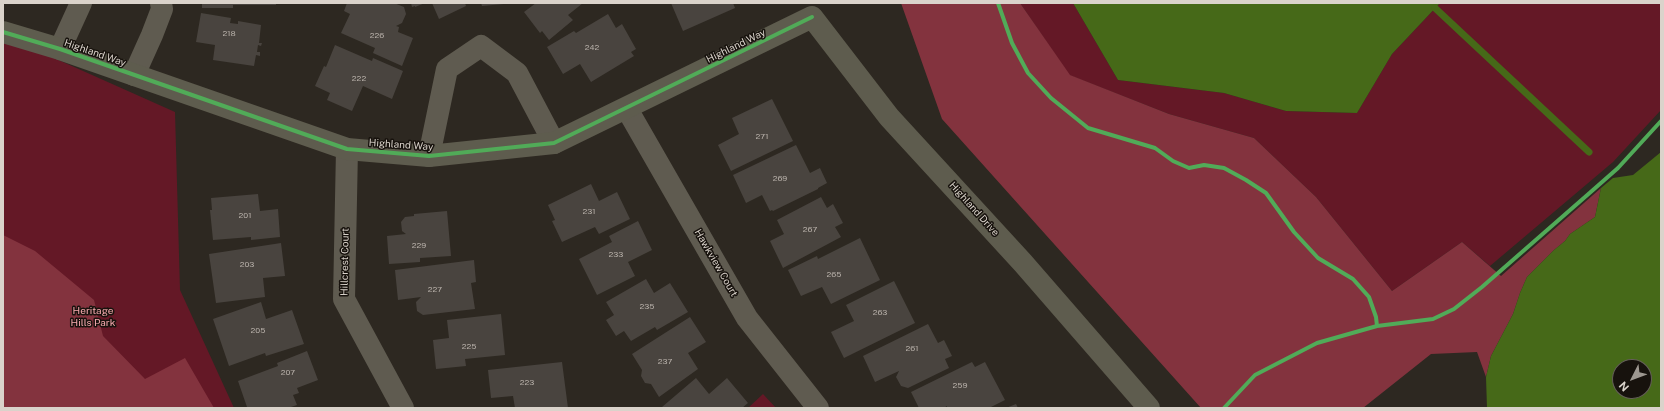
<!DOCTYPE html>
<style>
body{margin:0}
#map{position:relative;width:1664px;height:411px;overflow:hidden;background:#2d2821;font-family:"Public Sans",sans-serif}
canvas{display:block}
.frame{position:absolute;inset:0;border:4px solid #dad3cb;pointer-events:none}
.north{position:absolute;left:1612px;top:359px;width:40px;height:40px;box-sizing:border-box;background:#17120d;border:1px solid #655f59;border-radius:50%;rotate:228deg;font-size:11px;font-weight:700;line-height:16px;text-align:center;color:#dad3cb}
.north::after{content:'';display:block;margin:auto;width:14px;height:18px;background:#9d9790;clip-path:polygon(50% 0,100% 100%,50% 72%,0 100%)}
</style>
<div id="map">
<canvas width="1664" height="411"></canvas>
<div class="frame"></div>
<div class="north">N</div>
</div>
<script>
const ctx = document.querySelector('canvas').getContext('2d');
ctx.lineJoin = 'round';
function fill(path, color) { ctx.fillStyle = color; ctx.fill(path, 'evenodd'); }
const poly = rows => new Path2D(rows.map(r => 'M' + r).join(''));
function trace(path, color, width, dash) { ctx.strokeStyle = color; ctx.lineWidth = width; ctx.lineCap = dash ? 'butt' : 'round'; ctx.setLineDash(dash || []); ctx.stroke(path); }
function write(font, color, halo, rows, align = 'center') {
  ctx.font = font + ' "Public Sans",sans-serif'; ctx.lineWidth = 3; ctx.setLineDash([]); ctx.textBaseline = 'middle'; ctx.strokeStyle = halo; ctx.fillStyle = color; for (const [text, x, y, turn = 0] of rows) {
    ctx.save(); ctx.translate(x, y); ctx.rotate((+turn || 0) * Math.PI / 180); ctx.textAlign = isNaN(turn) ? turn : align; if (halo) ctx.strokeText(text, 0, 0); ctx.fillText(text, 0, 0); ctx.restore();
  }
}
fill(poly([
 [1020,3,1073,3,1118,80,1224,93,1286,111,1357,113,1392,54,1440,3,1661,3,1661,110,1613,162,1490,266,1462,242,1392,291,1316,197,1254,138,1169,114,1069,75],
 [3,40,36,50,175,112,180,290,234,408,3,408],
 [763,394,776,408,748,408]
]), '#641826');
fill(poly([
 [901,3,1020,3,1070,75,1169,114,1254,138,1316,197,1392,291,1462,242,1501,276,1601,188,1595,217,1570,234,1565,241,1554,250,1527,277,1520,293,1513,314,1491,356,1486,377,1477,352,1431,354,1363,408,1201,408,942,119],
 [3,235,35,251,94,300,103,336,145,379,185,358,214,408,3,408]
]), '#83333e');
fill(poly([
 [1073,3,1440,3,1392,54,1357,113,1286,111,1224,93,1118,80],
 [1661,152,1661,408,1487,408,1486,377,1491,356,1513,314,1520,293,1527,277,1554,250,1565,241,1570,234,1595,217,1601,188,1613,178,1633,175],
 [1620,367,1644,367,1644,391,1620,391]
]), '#466918');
trace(poly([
 [1435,8,1589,152]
]), '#466918', 7);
fill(poly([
 [202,3,276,3,276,5,233,5,233,8,202,8],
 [347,3,394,3,404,7,406,14,402,23,396,26,399,27,398,32,413,38,402,66,373,53,375,48,341,33,350,14,344,11],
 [411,3,425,3,415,7,415,6,412,7],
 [432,3,465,3,466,6,439,19],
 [481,3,504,3,504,4,482,6],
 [536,3,583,3,568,15,573,20,549,40,542,31,540,33,524,12],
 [671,3,733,3,735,8,683,31],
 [201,13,231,18,230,23,238,24,238,21,261,25,259,43,262,43,261,46,258,45,257,52,260,52,260,56,256,55,254,66,213,60,215,45,196,42],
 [608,14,616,28,622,24,636,49,631,52,634,56,591,82,580,64,563,74,547,47,574,31,576,33],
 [335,45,372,61,373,58,403,71,392,99,363,86,352,111,327,100,330,93,315,86,324,66,326,67],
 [772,99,793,141,731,171,718,145,739,134,732,118],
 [796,145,810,173,820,168,827,183,818,188,818,189,773,211,772,210,770,211,762,195,746,203,733,175],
 [591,184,599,201,617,192,630,219,599,234,595,227,562,242,552,221,555,220,548,205],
 [258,194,260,211,278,209,280,237,251,240,251,237,213,240,210,210,212,210,211,198],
 [821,197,827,208,833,204,843,223,835,227,841,237,783,268,770,241,784,234,777,220],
 [447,211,451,256,420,258,420,262,389,264,387,236,406,234,402,231,401,222,405,217,414,216,414,214],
 [638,221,652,250,628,262,635,276,597,295,579,259,612,242,609,236],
 [860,238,880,280,831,304,822,287,801,296,788,270,817,256,818,259],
 [281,243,285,276,263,278,265,297,216,303,209,254],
 [474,260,476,282,471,283,475,309,423,315,417,311,416,302,421,297,398,300,395,270],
 [646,279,654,293,670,283,688,312,657,330,655,327,631,341,624,331,616,336,606,320,614,315,606,302],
 [894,281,915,323,844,358,831,332,854,321,846,305],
 [261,302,266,319,292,310,304,344,266,356,265,353,229,366,213,319],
 [501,314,505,355,465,359,466,366,436,369,433,340,449,338,447,320],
 [690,317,706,342,688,353,698,369,659,397,651,384,645,383,641,376,642,370,632,354],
 [928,324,938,343,944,340,952,356,945,359,949,368,908,388,901,386,896,377,899,371,875,382,863,356],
 [307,351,318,380,297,388,299,393,293,395,297,405,288,408,247,407,238,381,278,366,277,363],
 [562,362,568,408,515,408,513,396,491,398,488,370],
 [972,362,975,367,985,362,1005,400,989,408,947,408,947,406,944,408,919,408,911,392],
 [696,378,709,394,727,378,748,403,742,408,663,408,662,407],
 [1016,404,1018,408,1006,408]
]), '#49443f');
trace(poly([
 [60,49,81,3],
 [134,75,152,35,162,9,161,3],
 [627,109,747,318,818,408],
 [347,149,344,299,403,408],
 [429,156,447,69,481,46,517,73,554,143]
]), '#5f5b50', 22);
trace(poly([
 [3,32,60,49,347,149,429,156,554,143,812,17,889,117,1023,263,1149,408]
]), '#5e5c4e', 22);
trace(poly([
 [998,3,1012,43,1028,73,1051,98,1088,128,1155,148,1173,161,1189,168,1204,165,1224,168,1246,180,1266,193,1294,232,1318,258,1353,279,1369,297,1376,317,1377,326],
 [3,32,60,49,347,149,429,156,554,143,812,17],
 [1224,408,1255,375,1317,343,1377,326,1433,319,1454,309,1482,287,1593,190,1618,168,1661,121]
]), '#51ab58', 4);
write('8px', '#b6afa8', null, [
 ["218",229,34],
 ["226",377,36],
 ["242",592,48],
 ["222",359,79],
 ["271",762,137],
 ["269",780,179],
 ["231",589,212],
 ["201",245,216],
 ["267",810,230],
 ["229",419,246],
 ["233",616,255],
 ["203",247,265],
 ["265",834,275],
 ["227",435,290],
 ["235",647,307],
 ["263",880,313],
 ["205",258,331],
 ["225",469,347],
 ["261",912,349],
 ["237",665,362],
 ["207",288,373],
 ["223",527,383],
 ["259",960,386]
]);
write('10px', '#dad3cb', '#17120d', [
 ["Highland Way",736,46,-26],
 ["Highland Way",95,53,19],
 ["Highland Way",401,145,4],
 ["Highland Drive",974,209,48],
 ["Hillcrest Court",345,262,-89],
 ["Hawkview Court",716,263,60]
]);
write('10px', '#f9abb0', '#17120d', [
 ["Heritage",93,311],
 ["Hills Park",93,323]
]);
</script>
